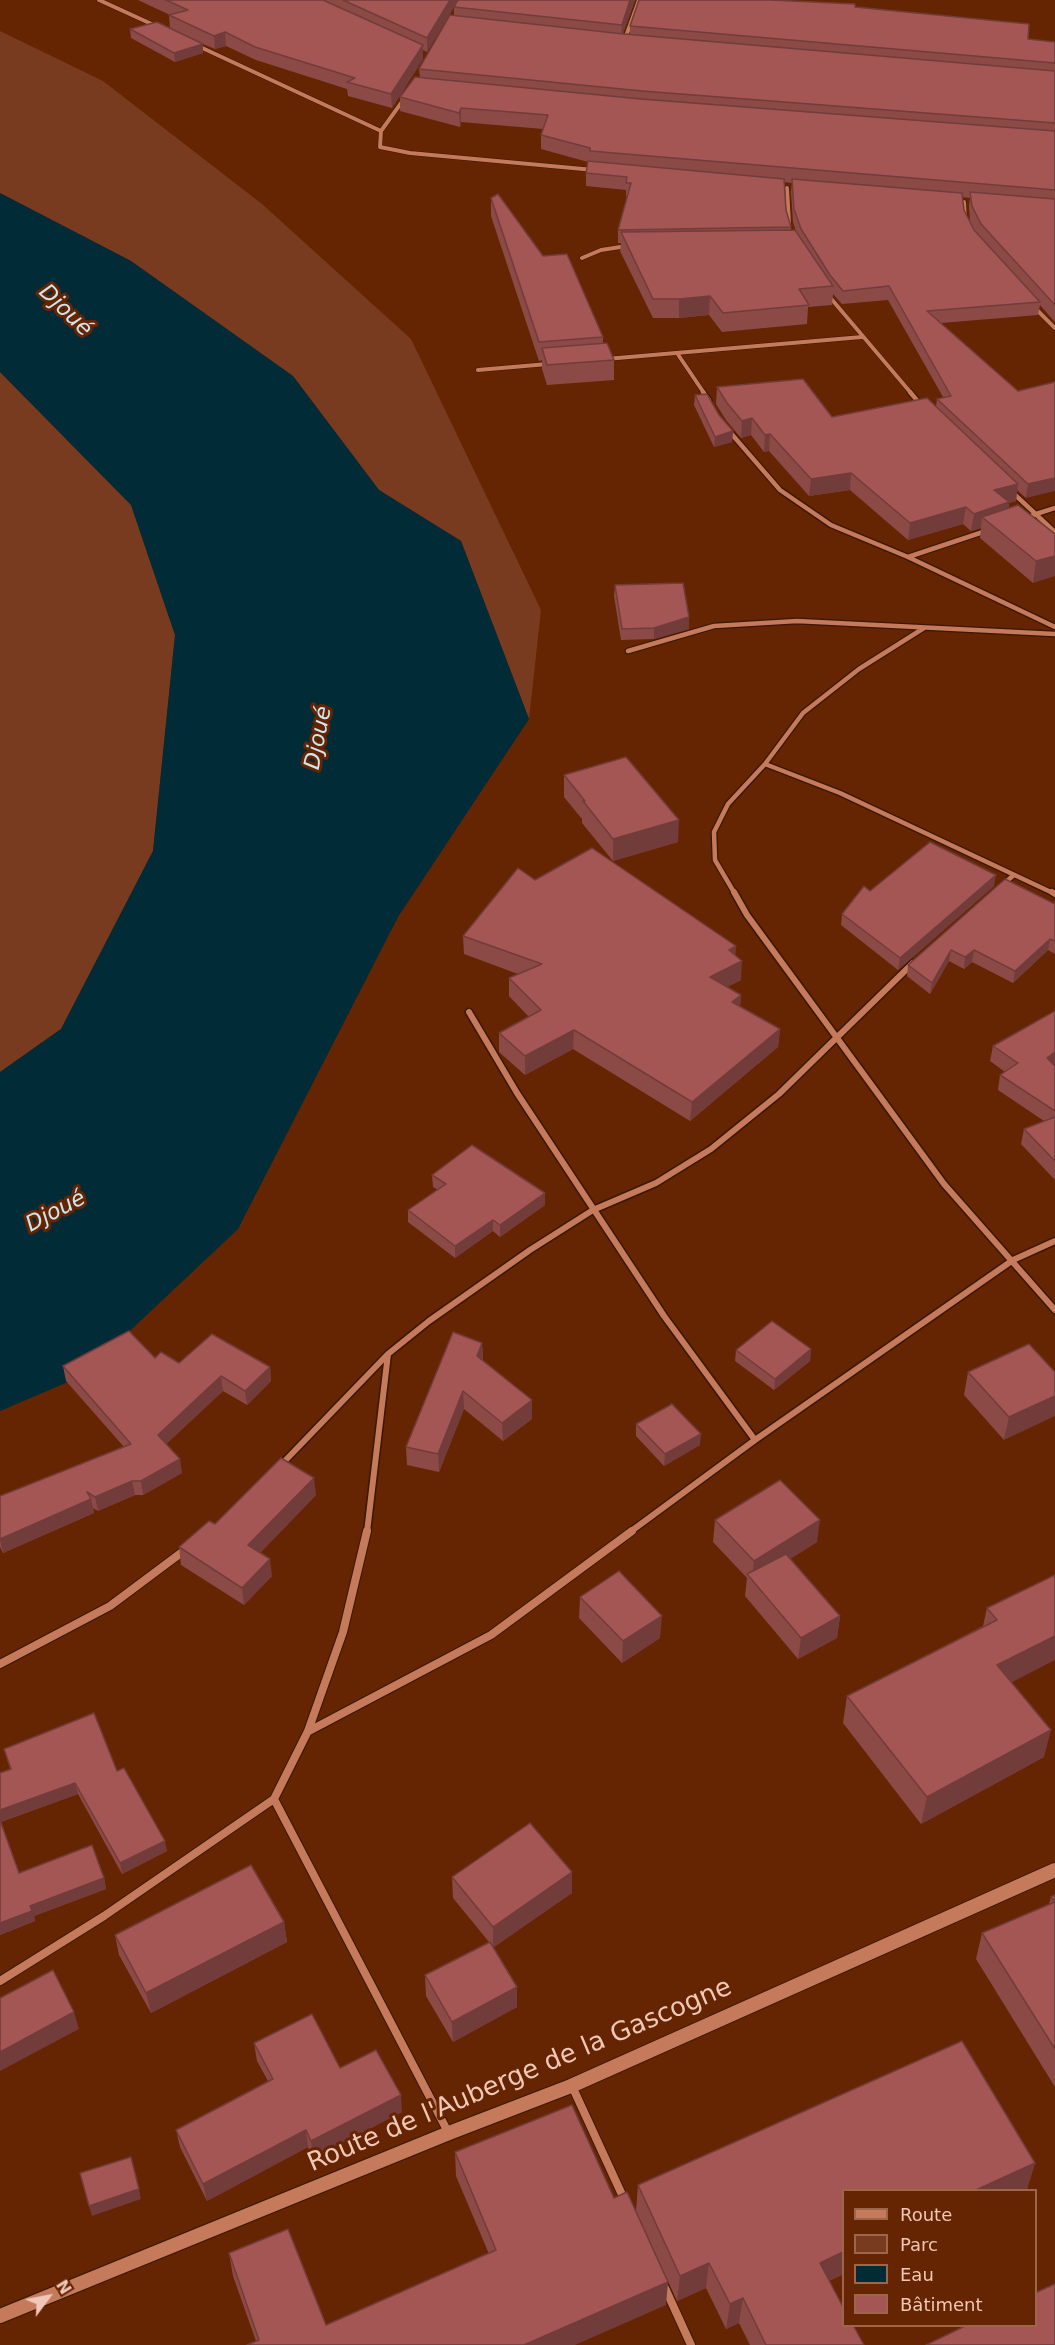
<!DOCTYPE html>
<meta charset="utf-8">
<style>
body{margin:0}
#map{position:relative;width:1055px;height:2345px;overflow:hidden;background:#652402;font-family:"DejaVu Sans",sans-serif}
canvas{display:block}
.legend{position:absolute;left:842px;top:2189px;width:195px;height:138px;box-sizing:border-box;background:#652402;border:2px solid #9d664a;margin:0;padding:8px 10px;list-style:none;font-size:18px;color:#f0c8b7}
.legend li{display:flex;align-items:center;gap:12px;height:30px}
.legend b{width:30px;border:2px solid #9d664a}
.north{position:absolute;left:18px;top:2267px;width:60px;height:60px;-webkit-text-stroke:4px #652402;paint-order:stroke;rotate:58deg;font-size:16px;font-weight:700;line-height:24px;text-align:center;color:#f0c8b7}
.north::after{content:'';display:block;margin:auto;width:21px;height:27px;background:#f0c8b7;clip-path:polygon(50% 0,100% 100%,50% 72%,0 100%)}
</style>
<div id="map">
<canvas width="1055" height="2345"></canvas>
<ul class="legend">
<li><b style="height:8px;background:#c47a5b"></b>Route</li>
<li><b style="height:16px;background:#793b1f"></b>Parc</li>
<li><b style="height:16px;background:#002b37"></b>Eau</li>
<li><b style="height:16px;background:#a35653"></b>Bâtiment</li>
</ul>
<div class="north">N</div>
</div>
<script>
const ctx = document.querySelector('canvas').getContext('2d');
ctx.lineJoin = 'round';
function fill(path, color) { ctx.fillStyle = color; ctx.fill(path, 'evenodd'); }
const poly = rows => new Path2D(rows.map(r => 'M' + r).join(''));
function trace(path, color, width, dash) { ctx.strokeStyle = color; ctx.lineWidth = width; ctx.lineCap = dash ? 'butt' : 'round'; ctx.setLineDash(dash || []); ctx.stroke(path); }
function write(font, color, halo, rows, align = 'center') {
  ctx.font = font + ' "DejaVu Sans",sans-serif'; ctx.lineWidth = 6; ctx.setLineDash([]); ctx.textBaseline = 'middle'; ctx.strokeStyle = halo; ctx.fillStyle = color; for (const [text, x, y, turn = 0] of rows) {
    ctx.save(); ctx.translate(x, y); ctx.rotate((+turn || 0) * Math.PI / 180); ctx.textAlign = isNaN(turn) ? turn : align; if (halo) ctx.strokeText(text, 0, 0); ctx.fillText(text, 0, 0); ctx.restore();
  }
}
fill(poly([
 [0,31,103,81,262,204,411,339,541,610,529,719,461,541,379,490,293,376,131,261,0,193],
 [0,372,131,505,175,635,153,851,61,1029,0,1072]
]), '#793b1f');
fill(poly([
 [0,193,131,261,293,376,379,490,461,541,529,719,398,917,238,1229,82,1376,0,1411,0,1072,61,1029,153,851,175,635,131,505,0,372]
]), '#002b37');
const minorFar3 = poly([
 [99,0,156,26],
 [625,39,639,0],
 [198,46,381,131],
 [404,99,381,131,380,147,410,153,594,170],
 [787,188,789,223],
 [964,202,965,219],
 [582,258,601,250,627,246],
 [828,295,911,393],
 [1034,307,1055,328],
 [677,353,704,393],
 [606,359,862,337],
 [478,370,548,364]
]);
const minorFar2 = poly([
 [703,392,709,400],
 [910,392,920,404],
 [729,431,780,490,831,525,908,557,1055,627],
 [1012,492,1055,532],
 [1033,515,1055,508],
 [908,557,986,531],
 [924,628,859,669,803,713,765,764,840,793,1055,894],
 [628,651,714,626,797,621,1055,634],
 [1002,885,1014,875],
 [735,894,715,860,714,832,728,804,765,764]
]);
const minorFar1 = poly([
 [734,892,747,915,944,1184,1055,1310],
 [1052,892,1055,894],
 [469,1012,517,1093,664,1316,755,1440],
 [280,1466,387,1355],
 [367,1532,388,1354,429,1321,530,1250,593,1210,656,1183,711,1149,779,1094,913,963],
 [630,1532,755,1440,1013,1260,1055,1241]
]);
const minor = poly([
 [0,1664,110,1606,185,1550],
 [309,1731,491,1635,632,1531],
 [274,1799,448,2132],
 [0,1981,104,1916,274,1799,308,1731,343,1632,367,1531],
 [572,2086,624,2199],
 [665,2288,691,2345]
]);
const tertiary = poly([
 [0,2316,449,2133,571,2086,1055,1870]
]);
trace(minorFar3, '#3a1707', 5);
trace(minorFar2, '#3a1707', 7);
trace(minorFar1, '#3a1707', 9);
trace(minor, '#3a1707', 10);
trace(tertiary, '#3a1707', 16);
trace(minorFar3, '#c47a5b', 4);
trace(minorFar2, '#c47a5b', 4.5);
trace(minorFar1, '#c47a5b', 6);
trace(minor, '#c47a5b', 8);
trace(tertiary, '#c47a5b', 14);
fill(poly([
 [138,0,635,0,623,33,630,34,630,26,855,7,1028,39,1055,42,1055,322,1040,305,1038,315,941,323,1018,391,1055,382,1026,498,1017,490,1016,501,1009,503,1009,508,1055,534,1033,583,980,538,981,528,971,531,963,524,908,540,850,490,809,496,769,451,764,452,751,435,741,438,726,420,716,404,717,387,832,417,936,406,937,399,943,397,888,300,842,304,833,294,832,305,808,307,807,324,722,332,709,315,679,318,653,318,620,251,621,243,618,243,618,230,628,196,626,196,626,190,586,186,586,173,588,162,541,149,541,135,543,129,461,122,460,127,400,111,400,97,420,77,419,69,454,15,454,7,457,2,427,52,423,50,423,59,392,108,348,96,347,89,256,60,226,46,215,49,203,44,203,53,175,62,131,38,130,29,170,28,169,15,170,15],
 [784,182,792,183,791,192,793,222,796,231,791,230,791,227,786,210],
 [962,197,970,198,969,206,970,221,976,232,964,210],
 [491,198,543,256,603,337,603,343,614,360,614,380,547,385,542,369,542,360,539,361,491,216],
 [695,395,719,415,733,431,732,442,714,447,694,405],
 [615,585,689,629,654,639,621,640,614,596],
 [564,775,678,842,613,861,582,823,582,819,564,797],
 [535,880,735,955,741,980,727,987,741,995,740,1007,780,1029,778,1047,690,1121,573,1049,525,1075,499,1052,499,1033,529,1017,509,996,509,978,518,974,464,954,463,936],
 [994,886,898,970,841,925,842,914,870,891],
 [1055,904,1055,954,1048,950,1013,983,972,962,964,969,949,961,930,994,907,976,908,965],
 [993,1046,1055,1066,1055,1180,1021,1144,1024,1129,1044,1121,998,1090,1000,1075,1005,1072,990,1061],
 [432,1175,545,1193,545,1205,500,1237,493,1231,455,1258,408,1222,408,1210,438,1190,433,1187],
 [482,1343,483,1360,532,1400,532,1419,503,1441,464,1409,439,1472,407,1465,406,1447],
 [1029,1344,1004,1440,964,1395,968,1372],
 [811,1349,810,1361,774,1390,735,1361,736,1350],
 [155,1358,179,1363,270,1367,271,1381,247,1405,223,1391,166,1444,182,1473,143,1495,135,1495,98,1511,93,1508,94,1513,3,1553,0,1547,0,1496,124,1447,66,1381,63,1366],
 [636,1424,700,1445,664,1466,636,1436],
 [316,1495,260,1553,272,1576,244,1605,181,1565,179,1547,215,1524],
 [715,1520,817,1542,790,1559,840,1616,837,1638,798,1659,745,1596,747,1578,713,1542],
 [1055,1575,1011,1683,1044,1757,921,1824,843,1723,847,1696,983,1626,987,1608],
 [580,1597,660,1638,622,1663,579,1618],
 [4,1749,117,1771,167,1851,122,1874,78,1794,1,1822,19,1873,104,1878,106,1889,34,1916,35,1921,0,1935,0,1773,10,1769],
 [452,1877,572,1893,493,1947,517,2007,453,2042,426,1996,425,1975,489,1942,453,1898],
 [1055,1895,1055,2087,976,1959,982,1933,1049,1904,1051,1897],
 [284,1922,287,1942,151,2013,119,1955,115,1935],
 [254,2043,340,2068,402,2112,313,2158,308,2147,207,2201,180,2147,176,2130,268,2081,257,2061],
 [455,2152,614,2198,666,2305,256,2341,233,2276,229,2253,326,2325,489,2254,456,2176],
 [1035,2163,1027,2189,829,2281,864,2345,750,2345,739,2323,726,2329,706,2288,677,2301,636,2211,638,2185]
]), '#8c4a47');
fill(poly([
 [450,0,458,0,427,52,427,38],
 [630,0,635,0,621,39,622,25],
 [225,32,226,46,215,49,214,36],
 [203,44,203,53,175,62,174,53],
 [423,45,423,59,392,108,391,94],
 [461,108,461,122,460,127,459,113],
 [710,296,709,315,679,318,679,299],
 [752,418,751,435,741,438,742,421],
 [733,431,732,442,714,447,715,437],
 [770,434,769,451,764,452,765,435],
 [851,473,850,490,809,496,811,479],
 [1055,478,1055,491,1026,498,1028,484],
 [1018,484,1016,501,1009,503,1007,519,982,517,981,528,971,531,974,514,994,490],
 [966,507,963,524,908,540,910,523],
 [1055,556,1055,576,1033,583,1036,561],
 [689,617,689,629,654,639,654,628],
 [679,820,678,842,613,861,613,839],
 [996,875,994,886,898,970,900,958],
 [1050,939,1048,950,1013,983,1015,971],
 [736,946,735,965,729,950],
 [951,950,949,961,930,994,932,983],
 [974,950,972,962,964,969,965,957],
 [742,961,741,980,709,996,710,977],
 [741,995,739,1014,732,1002],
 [780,1029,778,1047,690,1121,692,1102],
 [574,1030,573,1049,525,1075,525,1056],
 [1055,1052,1055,1066,1047,1058],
 [545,1193,545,1205,500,1237,500,1225],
 [493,1220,493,1231,455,1258,455,1246],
 [482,1343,483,1362,477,1356],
 [811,1349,810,1361,774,1390,775,1379],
 [270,1367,271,1381,247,1405,245,1391],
 [221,1376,223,1391,161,1449,158,1435],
 [463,1391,464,1409,439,1472,438,1454],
 [1055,1396,1055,1416,1004,1440,1009,1417],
 [532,1400,532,1419,503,1441,502,1423],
 [701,1434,700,1445,664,1466,665,1454],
 [180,1459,182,1473,143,1495,141,1481],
 [314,1478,316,1495,250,1563,248,1545],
 [132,1481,135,1495,98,1511,95,1497],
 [91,1499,94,1513,3,1553,0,1539],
 [820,1520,817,1542,754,1582,752,1580,754,1561],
 [270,1559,272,1576,244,1605,242,1588],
 [662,1616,660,1638,622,1663,623,1641],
 [840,1616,837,1638,798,1659,801,1638],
 [1055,1636,1055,1660,991,1693,997,1665],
 [1051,1730,1044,1757,921,1824,927,1797],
 [75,1783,78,1794,0,1822,0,1810],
 [165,1841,167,1851,122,1874,120,1863],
 [572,1872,572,1893,493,1948,493,1927],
 [104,1878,106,1889,34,1916,35,1921,0,1935,0,1923,30,1906],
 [284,1922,287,1942,151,2013,146,1993],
 [517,1987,517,2007,453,2042,452,2022],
 [74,2012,79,2029,0,2071,0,2052],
 [401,2095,402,2112,313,2158,311,2141],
 [306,2130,308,2147,207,2201,203,2184],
 [1035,2163,1027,2189,1023,2190,976,2190],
 [139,2189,141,2199,92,2216,89,2206],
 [843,2252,843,2274,815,2288,820,2263],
 [709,2263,706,2288,677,2301,680,2276],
 [668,2282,666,2305,575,2345,524,2345],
 [743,2298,739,2323,726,2329,730,2304]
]), '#723c3a');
const building = poly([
 [166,0,323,0,423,45,391,94,347,82,355,78,255,47,225,32,214,36,169,15,188,10,166,0],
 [343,0,450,0,427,38,343,0],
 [458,0,630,0,622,25,454,7,458,0],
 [639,0,771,0,855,4,855,7,1029,24,1028,39,1055,42,1055,63,630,26,639,0],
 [450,15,624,34,1055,71,1055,123,642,91,419,69,450,15],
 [157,22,203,44,174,53,130,29,157,22],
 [415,77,641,99,1055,131,1055,190,590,151,590,148,541,135,548,115,461,108,459,113,400,97,415,77],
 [588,161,784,179,786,210,791,227,618,230,631,183,626,183,627,177,586,173,588,161],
 [792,179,962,193,964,210,974,230,1040,302,927,311,1018,391,1055,382,1055,478,1028,484,937,399,951,396,889,286,843,291,830,275,801,229,794,209,792,179],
 [970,192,1055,199,1055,305,981,224,972,206,970,192],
 [498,194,543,256,567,254,603,337,539,342,491,198,498,194],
 [795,230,833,286,799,289,809,305,723,313,710,296,679,299,653,299,621,232,795,230],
 [607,343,614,360,547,365,542,348,607,343],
 [803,379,832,417,927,398,1018,484,994,490,1009,502,974,514,966,507,910,523,851,473,811,479,770,434,765,435,752,418,742,421,727,403,717,387,803,379],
 [707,394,719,415,733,431,715,437,695,395,707,394],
 [1018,505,1055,534,1055,556,1036,561,982,517,1018,505],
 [683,583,689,617,654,628,622,629,615,585,683,583],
 [626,757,679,820,613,839,583,801,585,801,564,775,626,757],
 [930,842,996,875,900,958,842,914,864,886,870,891,930,842],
 [592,848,736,946,729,950,742,961,710,977,741,995,732,1002,780,1029,692,1102,574,1030,525,1056,499,1033,541,1010,509,978,542,964,463,936,518,868,535,880,592,848],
 [1005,879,1055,904,1055,941,1050,939,1015,971,974,950,965,957,951,950,932,983,908,965,1005,879],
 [1055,1011,1055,1052,1047,1058,1055,1066,1055,1111,1000,1075,1018,1063,993,1046,1055,1011],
 [1055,1117,1055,1161,1024,1129,1055,1117],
 [472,1145,545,1193,500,1225,493,1220,455,1246,408,1210,446,1184,432,1175,472,1145],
 [772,1321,811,1349,775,1379,736,1350,772,1321],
 [129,1331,155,1358,161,1352,179,1363,212,1334,270,1367,245,1391,221,1376,158,1435,180,1459,141,1481,132,1481,95,1497,87,1492,91,1499,0,1539,0,1496,131,1444,63,1366,129,1331],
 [453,1332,482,1343,477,1356,532,1400,502,1423,463,1391,438,1454,406,1447,453,1332],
 [1029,1344,1055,1372,1055,1396,1009,1417,968,1372,1029,1344],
 [672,1404,701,1434,665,1454,636,1424,672,1404],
 [281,1458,314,1478,248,1545,270,1559,242,1588,179,1547,209,1521,215,1524,281,1458],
 [780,1480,820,1520,754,1561,715,1520,780,1480],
 [786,1554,840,1616,801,1638,747,1574,786,1554],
 [619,1571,662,1616,623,1641,580,1597,619,1571],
 [1055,1575,1055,1636,997,1665,1051,1730,927,1797,847,1696,997,1620,987,1608,1055,1575],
 [94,1713,117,1771,124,1768,165,1841,120,1863,75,1783,0,1810,0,1773,11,1769,4,1749,94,1713],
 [0,1820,19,1873,92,1845,104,1878,30,1906,32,1911,0,1923,0,1820],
 [530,1823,572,1872,493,1927,452,1877,530,1823],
 [251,1865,284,1922,146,1993,115,1935,251,1865],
 [1055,1895,1055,2049,982,1933,1055,1902,1051,1897,1055,1895],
 [490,1942,517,1987,452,2022,425,1975,490,1942],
 [53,1970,74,2012,0,2052,0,1998,53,1970],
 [312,2014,340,2068,376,2050,401,2095,311,2141,306,2130,203,2184,176,2130,273,2079,254,2043,312,2014],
 [962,2041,1035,2163,976,2190,843,2190,843,2252,820,2263,843,2307,843,2325,853,2325,864,2345,766,2345,743,2298,730,2304,709,2263,680,2276,638,2185,962,2041],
 [572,2105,614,2198,627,2192,668,2282,524,2345,247,2345,259,2340,229,2253,288,2229,326,2325,496,2250,455,2152,572,2105],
 [131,2157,139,2189,89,2206,80,2173,131,2157],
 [1055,2284,1055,2345,926,2345,967,2325,1035,2325,1035,2293,1055,2284]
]);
fill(building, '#a35653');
trace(building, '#723c3a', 1.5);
write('italic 22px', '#cde7f1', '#652402', [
 ["Djoué",65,311,44],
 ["Djoué",319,738,-79],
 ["Djoué",56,1212,-28]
]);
write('26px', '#f0c8b7', '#652402', [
 ["Route de l'Auberge de la Gascogne",520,2076,-23]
]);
</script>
